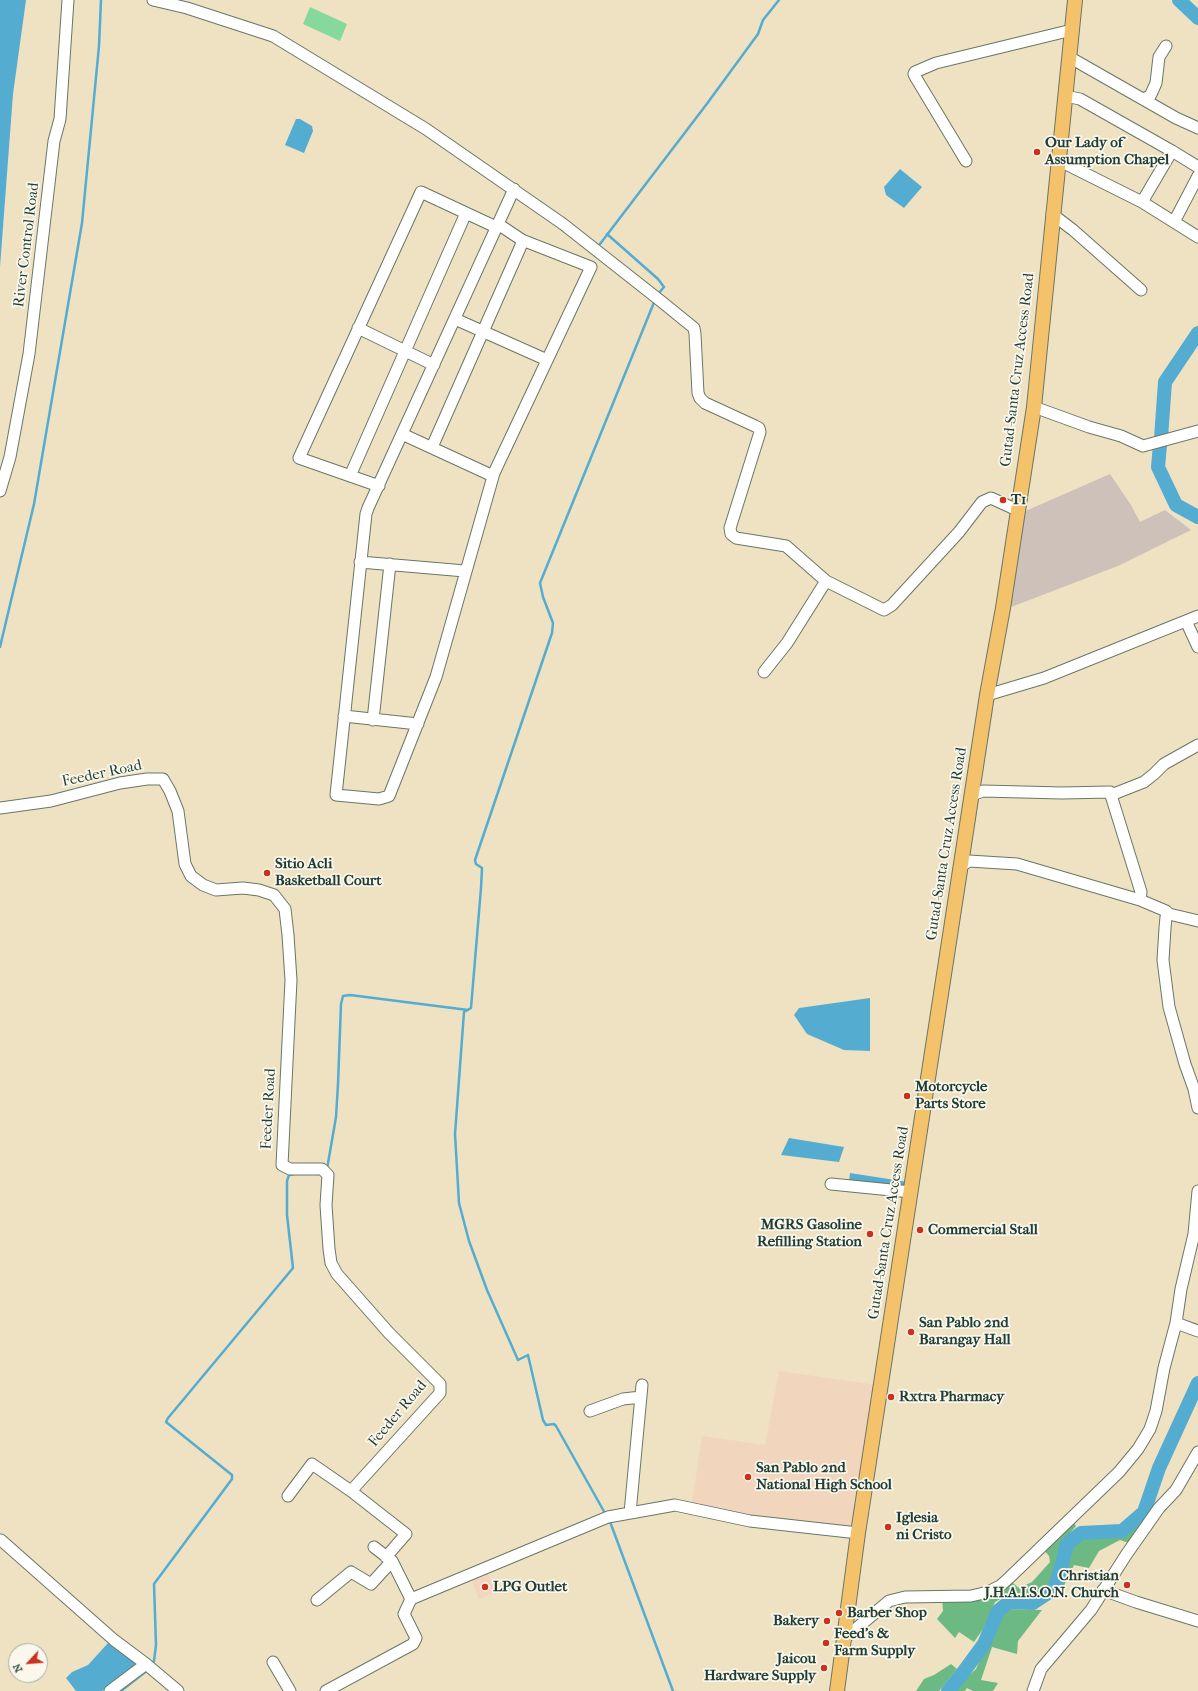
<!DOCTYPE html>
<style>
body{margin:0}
#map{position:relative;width:1198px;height:1691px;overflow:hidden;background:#efe2c2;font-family:"IM FELL French Canon",serif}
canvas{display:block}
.north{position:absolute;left:8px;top:1643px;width:40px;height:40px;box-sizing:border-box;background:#fbf7ec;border:1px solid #a3ada2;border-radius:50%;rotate:244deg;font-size:11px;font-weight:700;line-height:16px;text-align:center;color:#1f3d34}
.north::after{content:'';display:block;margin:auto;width:14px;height:18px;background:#c8321e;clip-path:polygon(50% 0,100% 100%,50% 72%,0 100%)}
</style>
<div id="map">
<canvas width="1198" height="1691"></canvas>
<div class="north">N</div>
</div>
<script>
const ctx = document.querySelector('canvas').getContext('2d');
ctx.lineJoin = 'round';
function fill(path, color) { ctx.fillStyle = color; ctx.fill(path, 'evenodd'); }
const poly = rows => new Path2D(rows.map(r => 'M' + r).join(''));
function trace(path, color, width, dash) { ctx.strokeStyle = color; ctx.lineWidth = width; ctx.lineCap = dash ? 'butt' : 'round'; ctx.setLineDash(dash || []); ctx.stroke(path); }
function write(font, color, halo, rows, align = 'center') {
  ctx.font = font + ' "IM FELL French Canon",serif'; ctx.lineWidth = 3.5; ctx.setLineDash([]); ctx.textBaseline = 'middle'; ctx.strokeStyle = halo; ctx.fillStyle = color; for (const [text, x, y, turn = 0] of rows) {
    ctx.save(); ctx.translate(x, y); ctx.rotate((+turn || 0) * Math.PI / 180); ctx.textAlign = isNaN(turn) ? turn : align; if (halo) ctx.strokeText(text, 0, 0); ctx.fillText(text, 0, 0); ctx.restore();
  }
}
fill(poly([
 [779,1371,877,1385,854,1531,691,1508,702,1436,765,1445],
 [486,1570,496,1591,479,1599,470,1576]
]), '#f1d5bd');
fill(poly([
 [1110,474,1131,505,1140,522,1165,510,1191,530,1118,566,1006,609,1021,513]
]), '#cec1ba');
fill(poly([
 [310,7,347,24,340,41,303,24]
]), '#85d99c');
fill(poly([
 [1148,1515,1129,1543,1120,1540,1099,1551,1089,1568,1074,1565,1059,1596,1070,1547,1084,1536,1127,1533],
 [1072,1520,1076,1526,1063,1542,1052,1586,1032,1601,1014,1591,995,1602,983,1629,974,1642,959,1632,955,1638,937,1619,943,1611,942,1598,970,1597,1009,1580,1019,1588,1032,1582,1050,1562,1049,1556,1042,1548],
 [1006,1609,1042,1610,1018,1641,1017,1654,992,1647,981,1680,998,1683,993,1691,973,1691,967,1688,965,1691,952,1691,976,1669,989,1640,995,1633,1001,1616],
 [951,1664,957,1669,939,1691,916,1691,924,1679,934,1675]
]), '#6cb984');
fill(poly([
 [0,0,26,0,13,94,0,267],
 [296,119,300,119,312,126,313,131,304,153,285,145],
 [900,169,922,187,904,208,886,195,884,187],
 [870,998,870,1051,844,1050,807,1034,794,1015,799,1008],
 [789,1138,844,1147,839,1162,781,1155],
 [850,1173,908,1182,905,1198,848,1189],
 [108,1643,139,1664,102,1691,76,1691,66,1678,72,1672,88,1665]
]), '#54acd1');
trace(poly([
 [607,234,658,279,664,287,658,294],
 [600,244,706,105,758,34,763,20,779,0],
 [0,647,34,504,82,223,99,46,101,0],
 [327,1169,336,1117,338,1084,341,1004,343,996,350,995,468,1010],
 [606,1515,556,1426,554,1424,546,1425,543,1420,528,1355,518,1360,487,1290,469,1241,459,1203,455,1134,464,1012,471,1008,481,888,482,868,476,864,475,860,552,633,553,623,543,597,540,583,655,300],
 [609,1519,673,1691],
 [151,1665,154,1661,156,1645,154,1584,232,1479,232,1475,166,1422,168,1418,293,1268,287,1215,287,1181,289,1175,294,1174],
 [121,1691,149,1669]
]), '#54acd1', 2.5);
trace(poly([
 [1179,0,1198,18],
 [1161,438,1165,382,1198,333],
 [1160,445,1158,467,1176,505,1198,517],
 [948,1691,962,1674,984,1644,998,1611,1009,1602,1033,1603,1054,1589,1062,1564,1067,1544,1081,1533,1122,1531,1144,1512,1159,1468,1198,1383]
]), '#54acd1', 14);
const minor = poly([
 [153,0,187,8,273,36,426,129,563,224,662,302,694,328,695,334,698,393,700,398,705,403,755,426,759,428,760,432,730,528,731,534,736,538,786,546,826,581,884,610,892,605,959,532,982,502,991,498,1017,510],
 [1069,57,1176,118,1198,128],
 [1065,96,1080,99,1172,151,1142,202],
 [1143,99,1150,96,1152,92,1156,83,1159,57,1166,46],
 [1172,151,1198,167],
 [1058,160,1142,202,1198,237],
 [966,161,916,78,914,74,915,72,936,63,1072,30],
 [1052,214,1073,230,1141,290],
 [1174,222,1198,176],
 [498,224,522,240,591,267,494,473,436,677,389,796,379,799,336,795,366,514,368,508,514,189],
 [455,319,547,360],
 [358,328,434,365],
 [1034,407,1089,427,1121,436,1143,446,1198,431],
 [402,434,493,476],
 [432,447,523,241],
 [350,476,466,213],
 [379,486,299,458,421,192,496,227],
 [0,491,10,457,29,354,54,141,60,119,68,0],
 [360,562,465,571],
 [1186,621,1198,647],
 [764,672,787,643,826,581],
 [987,695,1044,678,1198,616],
 [344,716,418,724],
 [373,720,390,564],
 [972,795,983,791,1062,793,1110,792,1141,892,1140,900],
 [1111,795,1144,782,1154,774,1164,764,1198,745],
 [0,808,51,801,120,783,147,779,163,779,170,791,178,811,185,864,191,876,203,885,216,890,243,888,259,890,274,895,285,909,288,935,291,980,282,1165,290,1169,322,1169,328,1175,326,1205,329,1249,331,1263,337,1274,389,1333,440,1384,440,1393,351,1491,406,1534,386,1557],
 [961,866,969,861,1017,864,1140,900,1166,911,1169,914,1198,921],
 [1169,914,1166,917,1165,928,1163,960,1169,1007,1185,1064,1194,1089,1198,1108],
 [831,1184,911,1192],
 [1176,1323,1181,1289,1194,1234,1198,1191],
 [590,1411,623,1399,641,1397],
 [288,1496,312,1464,351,1491],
 [630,1513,642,1385],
 [1,1540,114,1640,146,1664,178,1691],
 [374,1547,392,1561,411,1599],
 [1103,1590,1136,1602,1198,1621],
 [317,1600,351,1572,371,1584,392,1561],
 [845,1638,889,1601,905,1597,971,1596,988,1592,1000,1586,1009,1578,1119,1472,1138,1449,1150,1429,1156,1411,1164,1368,1176,1323,1198,1331],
 [273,1662,290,1691],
 [110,1691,146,1664],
 [326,1691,413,1644,416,1638,404,1614,411,1599,608,1517,675,1505,750,1521,858,1533],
 [1033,1691,1041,1669,1091,1610,1126,1555,1159,1508,1176,1490,1198,1452]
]);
const major = poly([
 [837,1691,858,1533,987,695,1003,608,1034,407,1075,0]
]);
trace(minor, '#687766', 13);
trace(major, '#687766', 16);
trace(minor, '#fff', 11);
trace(major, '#f3c26a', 14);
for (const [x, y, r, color] of [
 [1037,152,4,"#c8321e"],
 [1003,500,4,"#c8321e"],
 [267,873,4,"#c8321e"],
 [907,1096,4,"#c8321e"],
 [920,1230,4,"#c8321e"],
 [870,1234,4,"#c8321e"],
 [911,1332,4,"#c8321e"],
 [891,1397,4,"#c8321e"],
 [748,1477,4,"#c8321e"],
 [888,1527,4,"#c8321e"],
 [1127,1585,4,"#c8321e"],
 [485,1587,4,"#c8321e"],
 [839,1613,4,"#c8321e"],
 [827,1621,4,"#c8321e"],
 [826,1643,4,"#c8321e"],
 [824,1668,4,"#c8321e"]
]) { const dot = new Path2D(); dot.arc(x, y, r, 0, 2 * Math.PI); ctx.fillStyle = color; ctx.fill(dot); trace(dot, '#fbf7ec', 1.5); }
write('bold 15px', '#1f3d34', '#fbf7ec', [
 ["Our Lady of",1045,143],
 ["Assumption Chapel",1045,160],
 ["T1",1011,500],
 ["Sitio Acli",275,864],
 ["Basketball Court",275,881],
 ["Motorcycle",915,1087],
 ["Parts Store",915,1104],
 ["MGRS Gasoline",862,1225,"right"],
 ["Refilling Station",862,1242,"right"],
 ["Commercial Stall",928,1230],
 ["San Pablo 2nd",919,1323],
 ["Barangay Hall",919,1340],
 ["Rxtra Pharmacy",899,1397],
 ["San Pablo 2nd",756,1468],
 ["National High School",756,1485],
 ["Iglesia",896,1518],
 ["ni Cristo",896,1535],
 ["Christian",1119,1576,"right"],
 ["J.H.A.I.S.O.N. Church",1119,1593,"right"],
 ["LPG Outlet",493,1587],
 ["Barber Shop",847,1613],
 ["Bakery",819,1621,"right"],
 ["Feed's &",834,1634],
 ["Farm Supply",834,1651],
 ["Jaicou",816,1659,"right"],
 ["Hardware Supply",816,1676,"right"]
], 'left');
write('15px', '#1f3d34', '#fbf7ec', [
 ["River Control Road",27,245,-83],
 ["Gutad-Santa Cruz Access Road",1018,370,-83],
 ["Feeder Road",102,774,-12],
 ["Gutad-Santa Cruz Access Road",947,844,-81],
 ["Feeder Road",269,1109,-87],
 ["Gutad-Santa Cruz Access Road",889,1223,-81],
 ["Feeder Road",398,1414,-50]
]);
</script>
